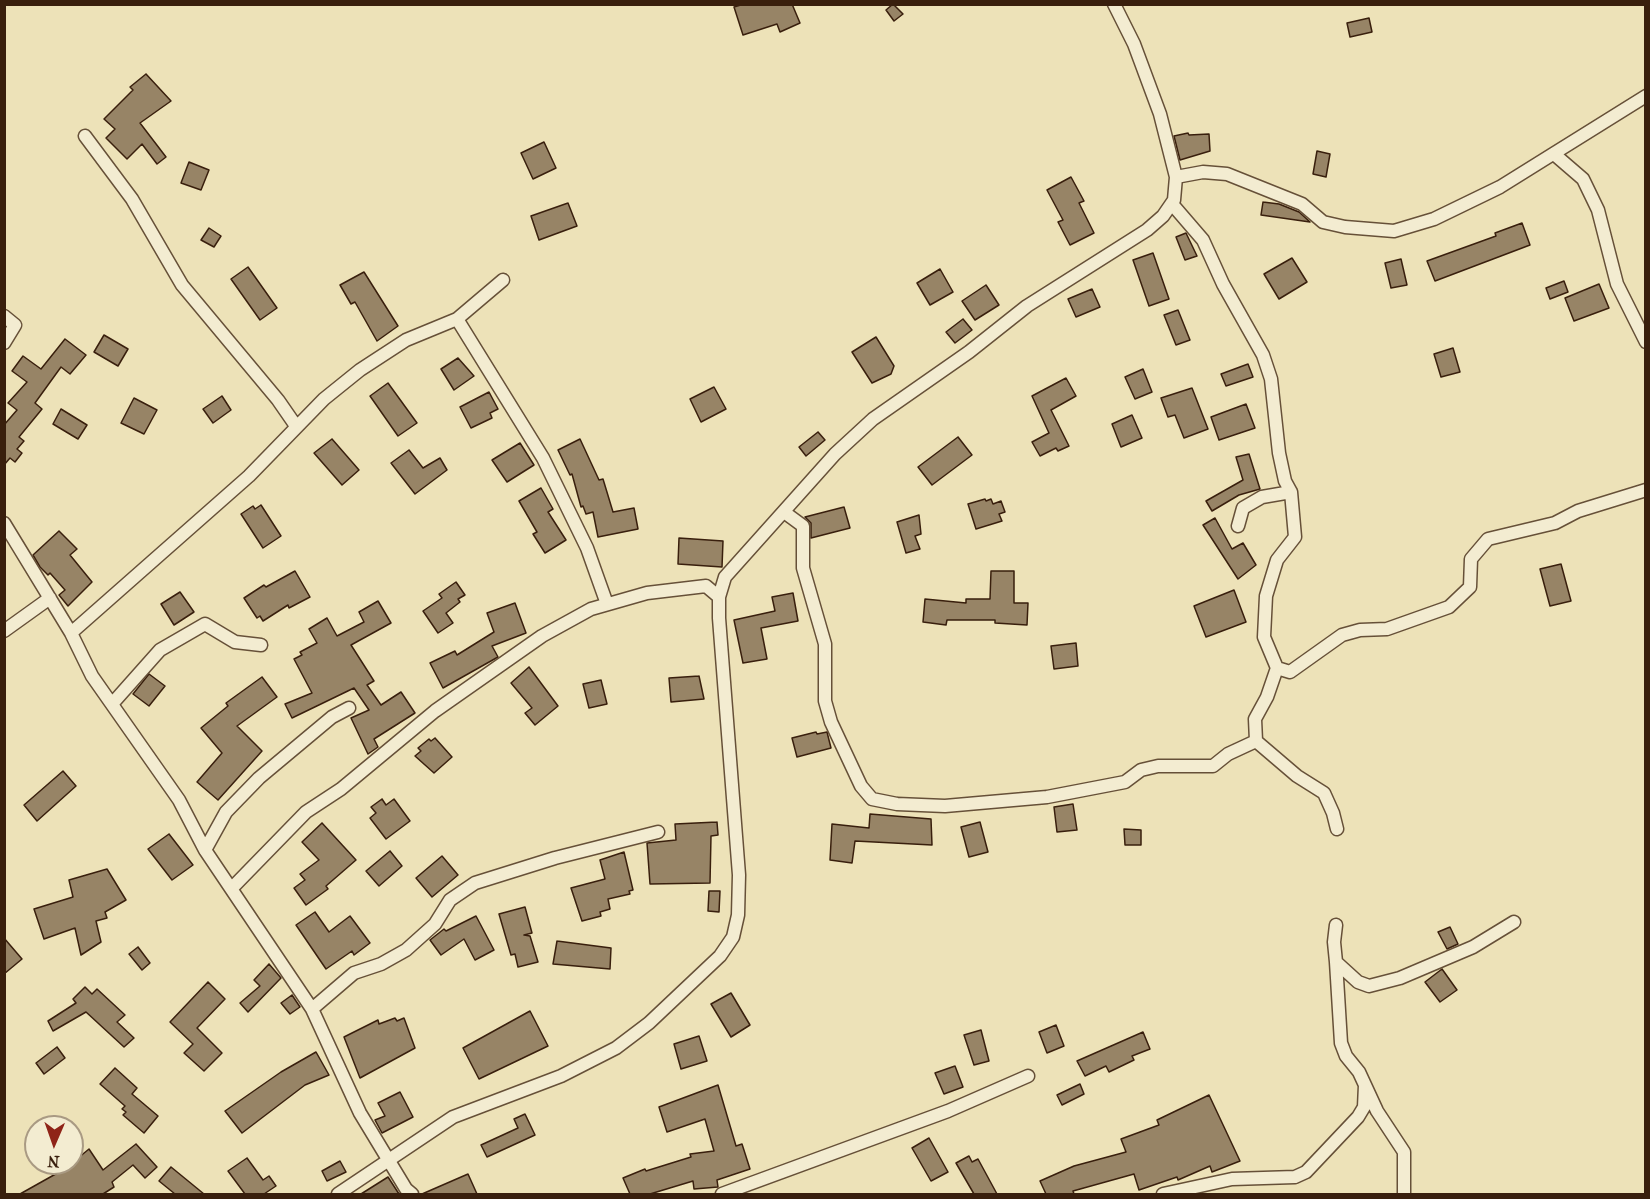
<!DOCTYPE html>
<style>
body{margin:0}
#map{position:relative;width:1650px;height:1199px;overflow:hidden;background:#ede2b8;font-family:"IM FELL French Canon",serif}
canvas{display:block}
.frame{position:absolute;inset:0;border:6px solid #391f0d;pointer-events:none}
.north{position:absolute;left:24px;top:1115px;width:60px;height:60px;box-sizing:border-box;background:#f3ecd1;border:2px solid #a99a83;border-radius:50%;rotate:182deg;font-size:16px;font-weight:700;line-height:24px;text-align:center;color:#391f0d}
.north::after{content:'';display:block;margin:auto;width:21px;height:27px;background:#8f2418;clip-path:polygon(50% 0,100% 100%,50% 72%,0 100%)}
</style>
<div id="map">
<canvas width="1650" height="1199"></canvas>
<div class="frame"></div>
<div class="north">N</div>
</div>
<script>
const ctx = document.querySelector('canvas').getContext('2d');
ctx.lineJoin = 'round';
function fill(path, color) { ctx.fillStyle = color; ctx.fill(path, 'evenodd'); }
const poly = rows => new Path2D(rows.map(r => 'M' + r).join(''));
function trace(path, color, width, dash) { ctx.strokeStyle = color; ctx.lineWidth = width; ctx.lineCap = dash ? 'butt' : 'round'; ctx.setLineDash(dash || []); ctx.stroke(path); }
const building = poly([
 [744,4,792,4,800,23,780,32,777,24,743,35,734,7,744,4],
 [893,4,903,14,894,21,886,10,893,4],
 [1369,18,1372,32,1350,37,1347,23,1369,18],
 [146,74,171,101,140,123,166,157,157,164,142,144,127,159,106,138,115,129,104,119,133,90,130,87,146,74],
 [1188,133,1189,135,1209,134,1210,151,1180,160,1174,136,1188,133],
 [544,142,556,168,533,179,521,153,544,142],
 [1317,151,1330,154,1326,177,1313,174,1317,151],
 [189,162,209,170,201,190,181,183,189,162],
 [1071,177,1084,201,1079,203,1094,233,1070,245,1058,222,1063,220,1047,190,1071,177],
 [1263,202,1279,204,1299,212,1310,222,1261,215,1263,202],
 [568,203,577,226,539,240,531,216,568,203],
 [1522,223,1530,245,1435,281,1427,261,1496,236,1495,233,1522,223],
 [209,228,221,236,214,247,201,240,209,228],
 [1186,233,1197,256,1185,260,1176,237,1186,233],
 [1153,253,1169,299,1149,306,1133,260,1153,253],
 [1292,258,1307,282,1279,299,1264,274,1292,258],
 [1401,259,1407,285,1391,288,1385,263,1401,259],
 [248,267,277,308,260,320,231,279,248,267],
 [940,269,953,292,930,305,917,283,940,269],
 [364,272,398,326,377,341,355,302,351,304,340,285,364,272],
 [1564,281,1568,292,1550,299,1546,288,1564,281],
 [1599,284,1609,308,1574,321,1565,298,1599,284],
 [986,285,999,305,975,320,962,301,986,285],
 [1092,289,1100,307,1076,317,1068,299,1092,289],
 [1178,310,1190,340,1176,345,1164,315,1178,310],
 [963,319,972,330,955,343,946,332,963,319],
 [104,335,128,349,118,366,94,352,104,335],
 [876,337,894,366,891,374,872,383,852,352,876,337],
 [65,339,86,355,70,374,61,367,35,403,42,409,19,437,24,441,17,449,22,453,15,462,10,458,4,465,4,425,17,410,8,403,27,382,12,371,23,356,41,369,65,339],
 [1453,348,1460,372,1441,377,1434,354,1453,348],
 [458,358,474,376,454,390,441,369,458,358],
 [1248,364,1253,377,1226,386,1221,374,1248,364],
 [1143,369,1152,392,1135,399,1125,377,1143,369],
 [1066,378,1076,396,1051,410,1069,446,1058,451,1056,448,1040,456,1032,442,1049,433,1032,396,1066,378],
 [388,383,417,423,398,436,370,396,388,383],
 [714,387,726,409,701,422,690,399,714,387],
 [1192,388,1208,429,1184,438,1175,415,1168,417,1161,398,1192,388],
 [489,392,498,409,490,413,492,418,471,428,460,407,489,392],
 [222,396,231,410,213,423,203,409,222,396],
 [134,398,157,410,144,434,121,423,134,398],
 [1246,404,1255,428,1219,440,1211,417,1246,404],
 [61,409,87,425,78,439,53,424,61,409],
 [1132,415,1142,438,1121,447,1112,424,1132,415],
 [818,432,825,440,806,456,799,447,818,432],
 [958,437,972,455,932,485,918,467,958,437],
 [332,439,359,470,342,485,314,453,332,439],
 [580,439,599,480,603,479,613,512,634,508,638,529,598,537,593,512,586,514,583,506,581,507,572,474,570,475,558,450,580,439],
 [520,443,534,465,507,482,492,460,520,443],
 [409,450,423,468,440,458,447,470,415,494,391,463,409,450],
 [1249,454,1260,489,1239,495,1212,511,1206,501,1243,480,1236,457,1249,454],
 [541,488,553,509,548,512,566,540,545,553,533,534,537,532,519,501,541,488],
 [985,499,986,501,991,499,993,504,1001,501,1005,512,999,514,1002,521,976,529,968,504,985,499],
 [261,505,281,536,263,548,241,514,253,506,255,509,261,505],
 [844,507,850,528,811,538,811,523,805,517,844,507],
 [919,515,921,534,915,536,920,549,906,553,897,522,919,515],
 [1215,518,1232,549,1243,543,1256,565,1238,579,1203,525,1215,518],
 [59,531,77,549,70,555,92,582,68,606,59,595,65,590,50,573,48,575,40,567,33,555,59,531],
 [679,538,723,541,722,567,678,564,679,538],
 [1561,564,1571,601,1550,606,1540,569,1561,564],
 [295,571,310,597,289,608,288,605,263,621,260,616,257,618,244,598,264,585,266,587,295,571],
 [991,571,1014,571,1014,603,1028,603,1027,625,995,623,995,620,947,620,946,625,923,622,925,599,966,603,966,599,990,599,991,571],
 [456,582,465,595,458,599,460,602,446,613,453,623,438,633,423,611,442,598,439,594,456,582],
 [1234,590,1246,622,1206,637,1194,606,1234,590],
 [180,592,194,612,174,625,161,604,180,592],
 [793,593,798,621,761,628,767,659,743,663,734,620,775,611,772,597,793,593],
 [378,601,391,623,351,645,374,681,367,685,381,705,401,692,415,713,374,739,378,747,368,754,351,718,369,710,354,688,292,718,285,704,312,693,294,659,302,655,300,652,317,643,309,629,327,618,337,636,364,622,359,612,378,601],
 [515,603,526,633,492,646,498,657,443,688,430,663,455,651,457,655,494,632,487,613,515,603],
 [1076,643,1078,666,1054,669,1051,646,1076,643],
 [529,667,558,706,535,725,525,713,532,708,511,683,529,667],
 [149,674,165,686,149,706,133,694,149,674],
 [699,676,704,699,671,702,669,678,699,676],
 [262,677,277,697,237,726,262,751,218,800,197,782,222,753,201,728,228,706,226,703,262,677],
 [601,680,607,704,589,708,583,684,601,680],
 [816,732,817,734,827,732,831,748,797,757,792,738,816,732],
 [435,738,452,757,434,773,415,756,421,751,418,748,429,739,431,741,435,738],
 [63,771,76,786,37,821,24,805,63,771],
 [382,799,386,805,394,799,410,821,386,839,370,818,376,813,371,807,382,799],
 [1073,804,1077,830,1057,832,1054,807,1073,804],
 [870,814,931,819,932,845,855,841,852,863,830,860,832,824,869,828,870,814],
 [717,822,718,835,711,836,710,883,650,884,647,843,676,840,675,824,717,822],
 [980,822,988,852,969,857,961,827,980,822],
 [322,823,356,860,326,886,328,889,306,905,294,888,305,880,300,874,319,860,302,842,322,823],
 [1124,829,1141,830,1141,845,1125,845,1124,829],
 [169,834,193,865,172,880,148,849,169,834],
 [390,851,402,866,379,886,366,871,390,851],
 [624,852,633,890,629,891,630,894,608,899,610,909,600,912,601,916,582,921,571,888,605,879,600,860,624,852],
 [442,856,458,875,432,897,416,878,442,856],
 [107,869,126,900,105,912,107,918,96,921,101,942,81,955,75,928,44,939,34,909,73,897,69,880,107,869],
 [709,891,720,891,719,912,708,911,709,891],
 [525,907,532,933,524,935,530,936,538,962,518,967,515,954,511,955,499,914,525,907],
 [315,912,329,932,350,916,370,943,354,955,352,951,326,969,296,925,315,912],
 [476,916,494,950,475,960,464,939,441,955,430,940,444,929,446,931,476,916],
 [1450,927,1458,944,1447,949,1438,932,1450,927],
 [4,938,22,959,4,974,4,938],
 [557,941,611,948,610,969,553,964,557,941],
 [138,947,150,963,142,970,129,954,138,947],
 [269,964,281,978,248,1012,240,1003,260,986,254,980,269,964],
 [1442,969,1457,990,1440,1002,1425,982,1442,969],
 [208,982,225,999,197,1028,222,1053,204,1071,184,1053,193,1044,170,1022,208,982],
 [85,987,92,994,97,989,125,1015,117,1022,134,1038,124,1047,86,1012,53,1031,48,1021,76,1003,73,999,85,987],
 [731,993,750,1025,731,1037,711,1004,731,993],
 [292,995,300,1007,290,1014,281,1003,292,995],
 [530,1011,548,1046,479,1079,463,1048,530,1011],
 [395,1018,397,1021,404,1018,415,1048,360,1078,344,1037,378,1020,379,1024,395,1018],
 [1056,1025,1064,1046,1047,1053,1039,1032,1056,1025],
 [981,1030,989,1061,974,1065,964,1035,981,1030],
 [1143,1032,1150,1049,1132,1056,1134,1060,1109,1072,1106,1066,1085,1076,1077,1061,1143,1032],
 [699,1036,707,1061,681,1069,674,1044,699,1036],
 [57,1047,65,1058,44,1074,36,1063,57,1047],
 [316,1052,329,1075,305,1085,242,1133,225,1111,281,1072,316,1052],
 [955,1066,963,1087,944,1094,935,1073,955,1066],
 [115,1068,137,1088,132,1094,158,1116,144,1133,123,1115,126,1112,122,1109,125,1106,100,1084,115,1068],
 [1080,1084,1084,1094,1062,1105,1057,1095,1080,1084],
 [718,1085,736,1146,742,1144,750,1169,717,1180,718,1187,694,1189,693,1181,650,1194,630,1194,623,1178,645,1169,646,1171,691,1157,690,1154,714,1151,705,1119,667,1132,659,1107,718,1085],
 [400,1092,413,1117,382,1133,375,1120,385,1116,378,1103,400,1092],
 [1209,1095,1240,1161,1212,1172,1210,1166,1178,1180,1177,1177,1139,1190,1134,1174,1073,1191,1074,1194,1046,1194,1040,1181,1074,1166,1126,1152,1121,1139,1159,1125,1157,1120,1209,1095],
 [525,1114,535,1135,487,1157,481,1145,518,1128,514,1119,525,1114],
 [929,1138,948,1172,931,1181,912,1148,929,1138],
 [136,1144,157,1167,145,1178,133,1165,112,1182,114,1187,103,1194,20,1194,61,1171,60,1169,72,1163,89,1149,103,1170,136,1144],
 [969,1156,972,1162,978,1159,997,1194,974,1194,956,1163,969,1156],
 [247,1158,263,1180,269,1176,276,1186,264,1194,245,1194,228,1171,247,1158],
 [340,1161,346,1172,327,1181,322,1171,340,1161],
 [171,1167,204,1194,175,1194,159,1181,171,1167],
 [468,1174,477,1194,422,1194,468,1174],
 [388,1177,399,1194,361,1194,388,1177]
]);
fill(building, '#978466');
trace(building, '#391f0d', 1.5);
const street = poly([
 [85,136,132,199,182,285,278,400,296,426],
 [1554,154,1583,179,1598,210,1617,284,1646,342],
 [1176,177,1203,172,1227,174,1302,204,1323,222,1345,227,1394,231,1434,219,1500,187,1646,96],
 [1172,204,1203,240,1223,284,1263,355,1271,379,1279,453,1285,481,1291,492,1295,537,1277,560,1266,596,1264,637,1277,668],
 [503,280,457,319,543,458,587,548,607,604],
 [4,316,15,325,4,343],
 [784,512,803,526,803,568,825,644,825,701,831,722,861,786,872,799,897,804,945,806,1047,797,1125,782,1141,770,1158,766,1213,766,1228,754,1256,741],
 [4,523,71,633,92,676,179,800,205,850,312,1009,360,1113,406,1189,412,1194],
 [1238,526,1243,508,1262,497,1291,492],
 [4,631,50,598],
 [71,633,249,476,324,399,360,370,406,340,457,319],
 [112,704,160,650,205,624,235,642,261,645],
 [1337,829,1333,813,1324,793,1297,776,1256,741,1255,719,1267,697,1277,668,1290,672,1342,635,1360,630,1387,629,1449,607,1470,587,1471,559,1488,539,1555,523,1578,511,1646,490],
 [205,850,226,812,259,778,332,717,349,708],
 [232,888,306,812,341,789,435,711,542,636,591,609,647,593,706,586,719,597],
 [1336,925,1334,942,1336,962,1358,982,1369,986,1400,978,1473,947,1514,922],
 [1336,962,1341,1043,1346,1056,1359,1072,1377,1111,1404,1152,1404,1194],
 [312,1009,354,973,381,964,406,950,435,924,450,900,475,883,555,858,658,832],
 [338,1194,453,1117,561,1076,616,1048,649,1023,720,956,733,937,738,915,739,875,719,618,719,597,725,577,835,454,873,419,969,352,1027,306,1147,230,1163,216,1174,200,1176,177,1160,114,1134,44,1114,4],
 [722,1194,948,1111,1028,1076],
 [1163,1194,1232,1179,1295,1177,1306,1172,1358,1117,1364,1107,1365,1085]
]);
trace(street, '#665038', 15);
trace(street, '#f3ecd1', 12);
</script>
